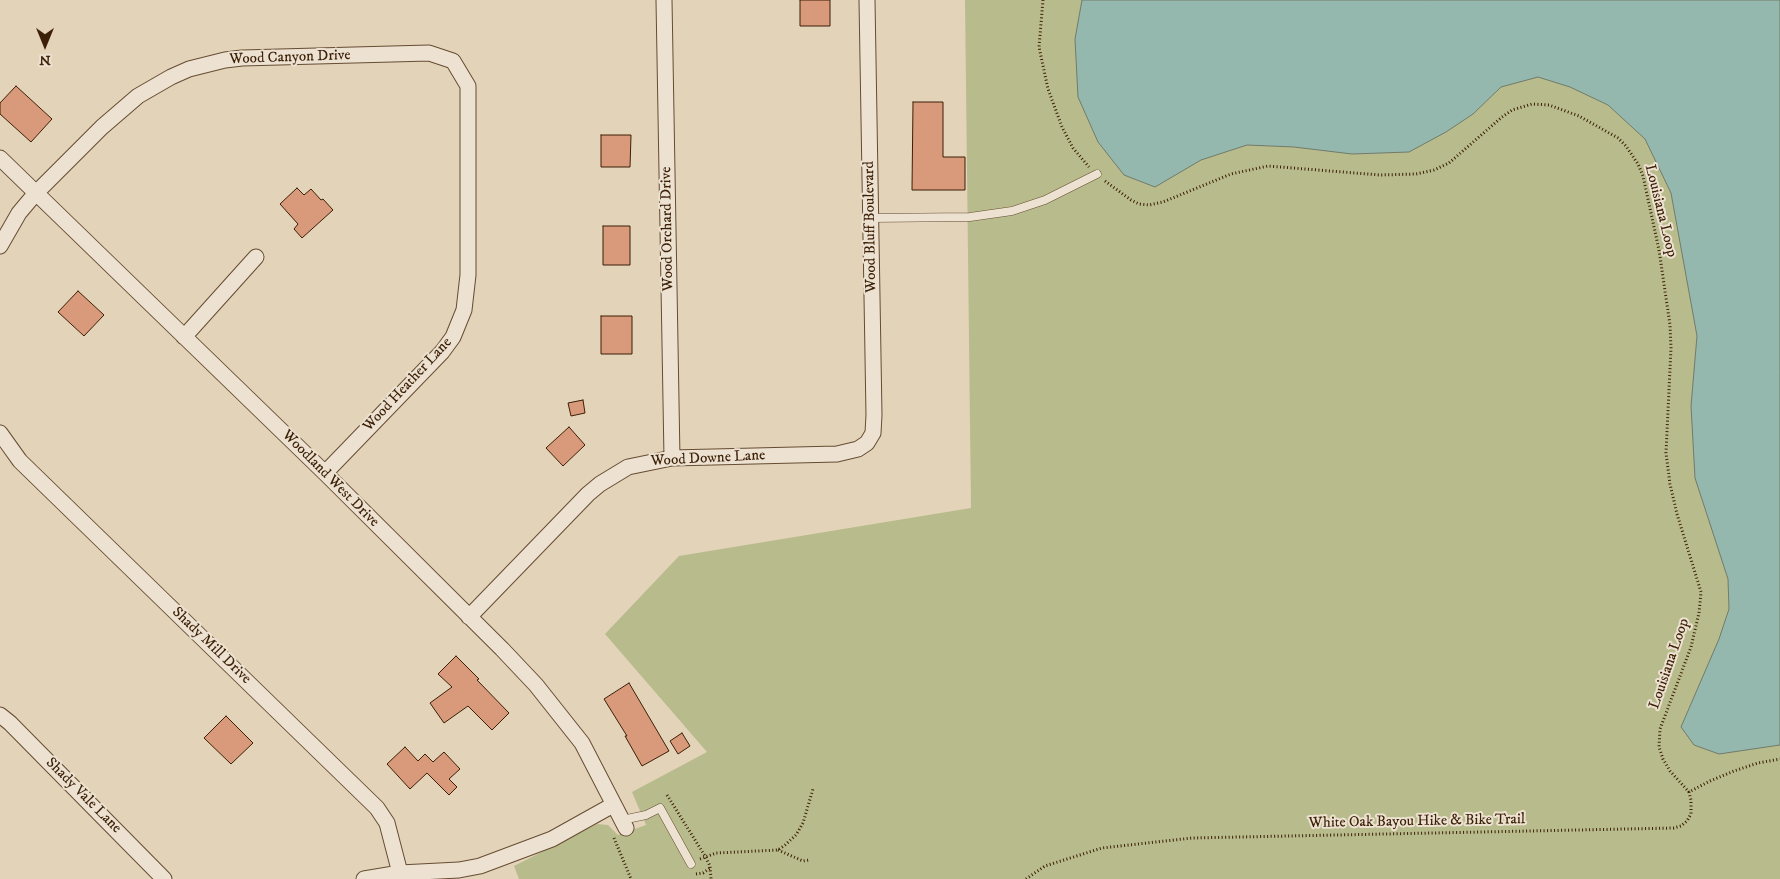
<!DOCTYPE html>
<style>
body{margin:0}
#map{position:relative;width:1780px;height:879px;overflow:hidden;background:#e3d3b8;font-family:"IM FELL DW Pica",serif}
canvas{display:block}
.north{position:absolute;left:20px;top:20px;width:50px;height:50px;-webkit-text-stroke:4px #ede2d1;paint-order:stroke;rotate:180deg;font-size:14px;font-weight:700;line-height:20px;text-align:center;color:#3b1f06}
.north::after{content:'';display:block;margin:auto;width:18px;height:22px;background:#3b1f06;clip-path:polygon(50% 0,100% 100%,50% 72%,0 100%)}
</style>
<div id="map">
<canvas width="1780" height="879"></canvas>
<div class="north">N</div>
</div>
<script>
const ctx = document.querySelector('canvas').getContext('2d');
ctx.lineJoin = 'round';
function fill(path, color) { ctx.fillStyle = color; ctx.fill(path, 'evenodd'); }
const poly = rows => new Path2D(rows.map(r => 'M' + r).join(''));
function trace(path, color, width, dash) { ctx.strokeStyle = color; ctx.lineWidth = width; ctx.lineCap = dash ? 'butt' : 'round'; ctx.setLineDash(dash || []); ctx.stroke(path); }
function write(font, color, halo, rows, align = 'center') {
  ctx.font = font + ' "IM FELL DW Pica",serif'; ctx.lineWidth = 4; ctx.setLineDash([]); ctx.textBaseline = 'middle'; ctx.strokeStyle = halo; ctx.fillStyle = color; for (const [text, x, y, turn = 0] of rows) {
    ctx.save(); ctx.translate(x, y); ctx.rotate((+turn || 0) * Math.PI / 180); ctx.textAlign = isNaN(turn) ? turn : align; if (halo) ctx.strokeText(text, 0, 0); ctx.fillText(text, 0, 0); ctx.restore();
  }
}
fill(poly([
 [965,0,1780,0,1780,879,519,879,514,866,597,824,608,825,618,835,646,825,632,792,707,752,605,634,679,556,971,508]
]), '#b8bb8c');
const water = poly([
 [1082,0,1780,0,1780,745,1719,754,1694,745,1681,727,1719,639,1729,609,1728,579,1695,478,1691,406,1697,336,1671,193,1645,139,1608,105,1570,87,1538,77,1501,87,1473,114,1446,132,1409,152,1352,154,1294,147,1247,145,1201,160,1155,187,1124,175,1098,142,1078,97,1075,39,1082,0]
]);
fill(water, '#95b8ae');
trace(water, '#717b6b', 1);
const building = poly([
 [800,0,830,0,830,26,800,26,800,0],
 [16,86,52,119,31,142,0,114,0,103,16,86],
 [913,102,943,102,943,157,965,157,965,190,912,190,913,102],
 [601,135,631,135,630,167,601,167,601,135],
 [297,188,304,195,311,189,321,200,323,199,333,210,302,238,294,229,298,224,280,204,297,188],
 [603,226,630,226,630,265,603,265,603,226],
 [78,291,104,315,84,336,58,312,78,291],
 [601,316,632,316,632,354,601,354,601,316],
 [583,400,585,413,571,416,568,403,583,400],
 [569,427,585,445,563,466,546,448,569,427],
 [456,656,479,679,477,680,509,713,492,730,468,706,444,723,430,703,452,687,438,674,456,656],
 [629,683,669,751,642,766,625,736,627,736,604,699,629,683],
 [226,716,253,743,231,764,204,738,226,716],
 [682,733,690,746,678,754,670,741,682,733],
 [405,747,418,761,425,754,433,762,444,752,460,769,449,779,457,787,449,795,427,773,410,789,387,764,405,747]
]);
fill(building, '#d89a7b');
trace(building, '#3b1f06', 1);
const lane = poly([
 [871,218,970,217,1012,211,1045,200,1097,174],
 [622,820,646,815,660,808,691,864]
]);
const street = poly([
 [664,0,672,458],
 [0,158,325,473,502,649,536,685,582,743,626,828],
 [0,246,19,213,35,194,102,127,138,96,171,77,189,69,225,60,242,58,429,53,453,61,468,86,468,275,464,310,453,337,442,352,325,473],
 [184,337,256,257],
 [0,433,20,461,377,808,387,823,400,873],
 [469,617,588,494,600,484,628,467,672,458,837,454,858,449,867,443,873,433,874,415,867,0],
 [0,715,10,723,164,879],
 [364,879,400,873,459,870,480,866,552,839,613,805]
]);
trace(lane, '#654c32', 9);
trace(street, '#654c32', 17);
trace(poly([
 [1043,0,1039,47,1048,89,1062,127,1073,148,1089,167],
 [1105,181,1131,200,1139,204,1149,205,1163,202,1231,174,1268,166,1380,175,1416,174,1434,170,1449,163,1502,117,1512,110,1532,104,1549,105,1579,116,1618,138,1626,146,1638,164,1643,176,1659,250,1670,325,1671,348,1666,453,1670,484,1677,514,1701,592,1699,613,1691,647,1660,729,1659,747,1663,759,1670,771,1689,792],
 [667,795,705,856,710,866,711,879],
 [614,838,631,879],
 [778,850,803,861,809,860],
 [700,859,716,853,778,850,785,845,796,835,803,823,813,789],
 [696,874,703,873,710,868],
 [1026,879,1045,866,1102,848,1192,838,1674,828,1681,826,1687,821,1691,814,1691,800,1689,792,1710,781,1734,771,1758,763,1780,759]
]), '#3b1f06', 3, [1, 2.5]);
trace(lane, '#ede2d1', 8);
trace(street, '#ede2d1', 15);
write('15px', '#3b1f06', '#ede2d1', [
 ["Wood Canyon Drive",290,58,-2],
 ["Louisiana Loop",1660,211,76],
 ["Wood Bluff Boulevard",871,227,-91],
 ["Wood Orchard Drive",668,229,-91],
 ["Wood Heather Lane",408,385,-47],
 ["Wood Downe Lane",708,459,-3],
 ["Woodland West Drive",330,479,45],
 ["Shady Mill Drive",211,646,44],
 ["Louisiana Loop",1670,664,-71],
 ["Shady Vale Lane",83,796,45],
 ["White Oak Bayou Hike & Bike Trail",1417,822,-1]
]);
</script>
